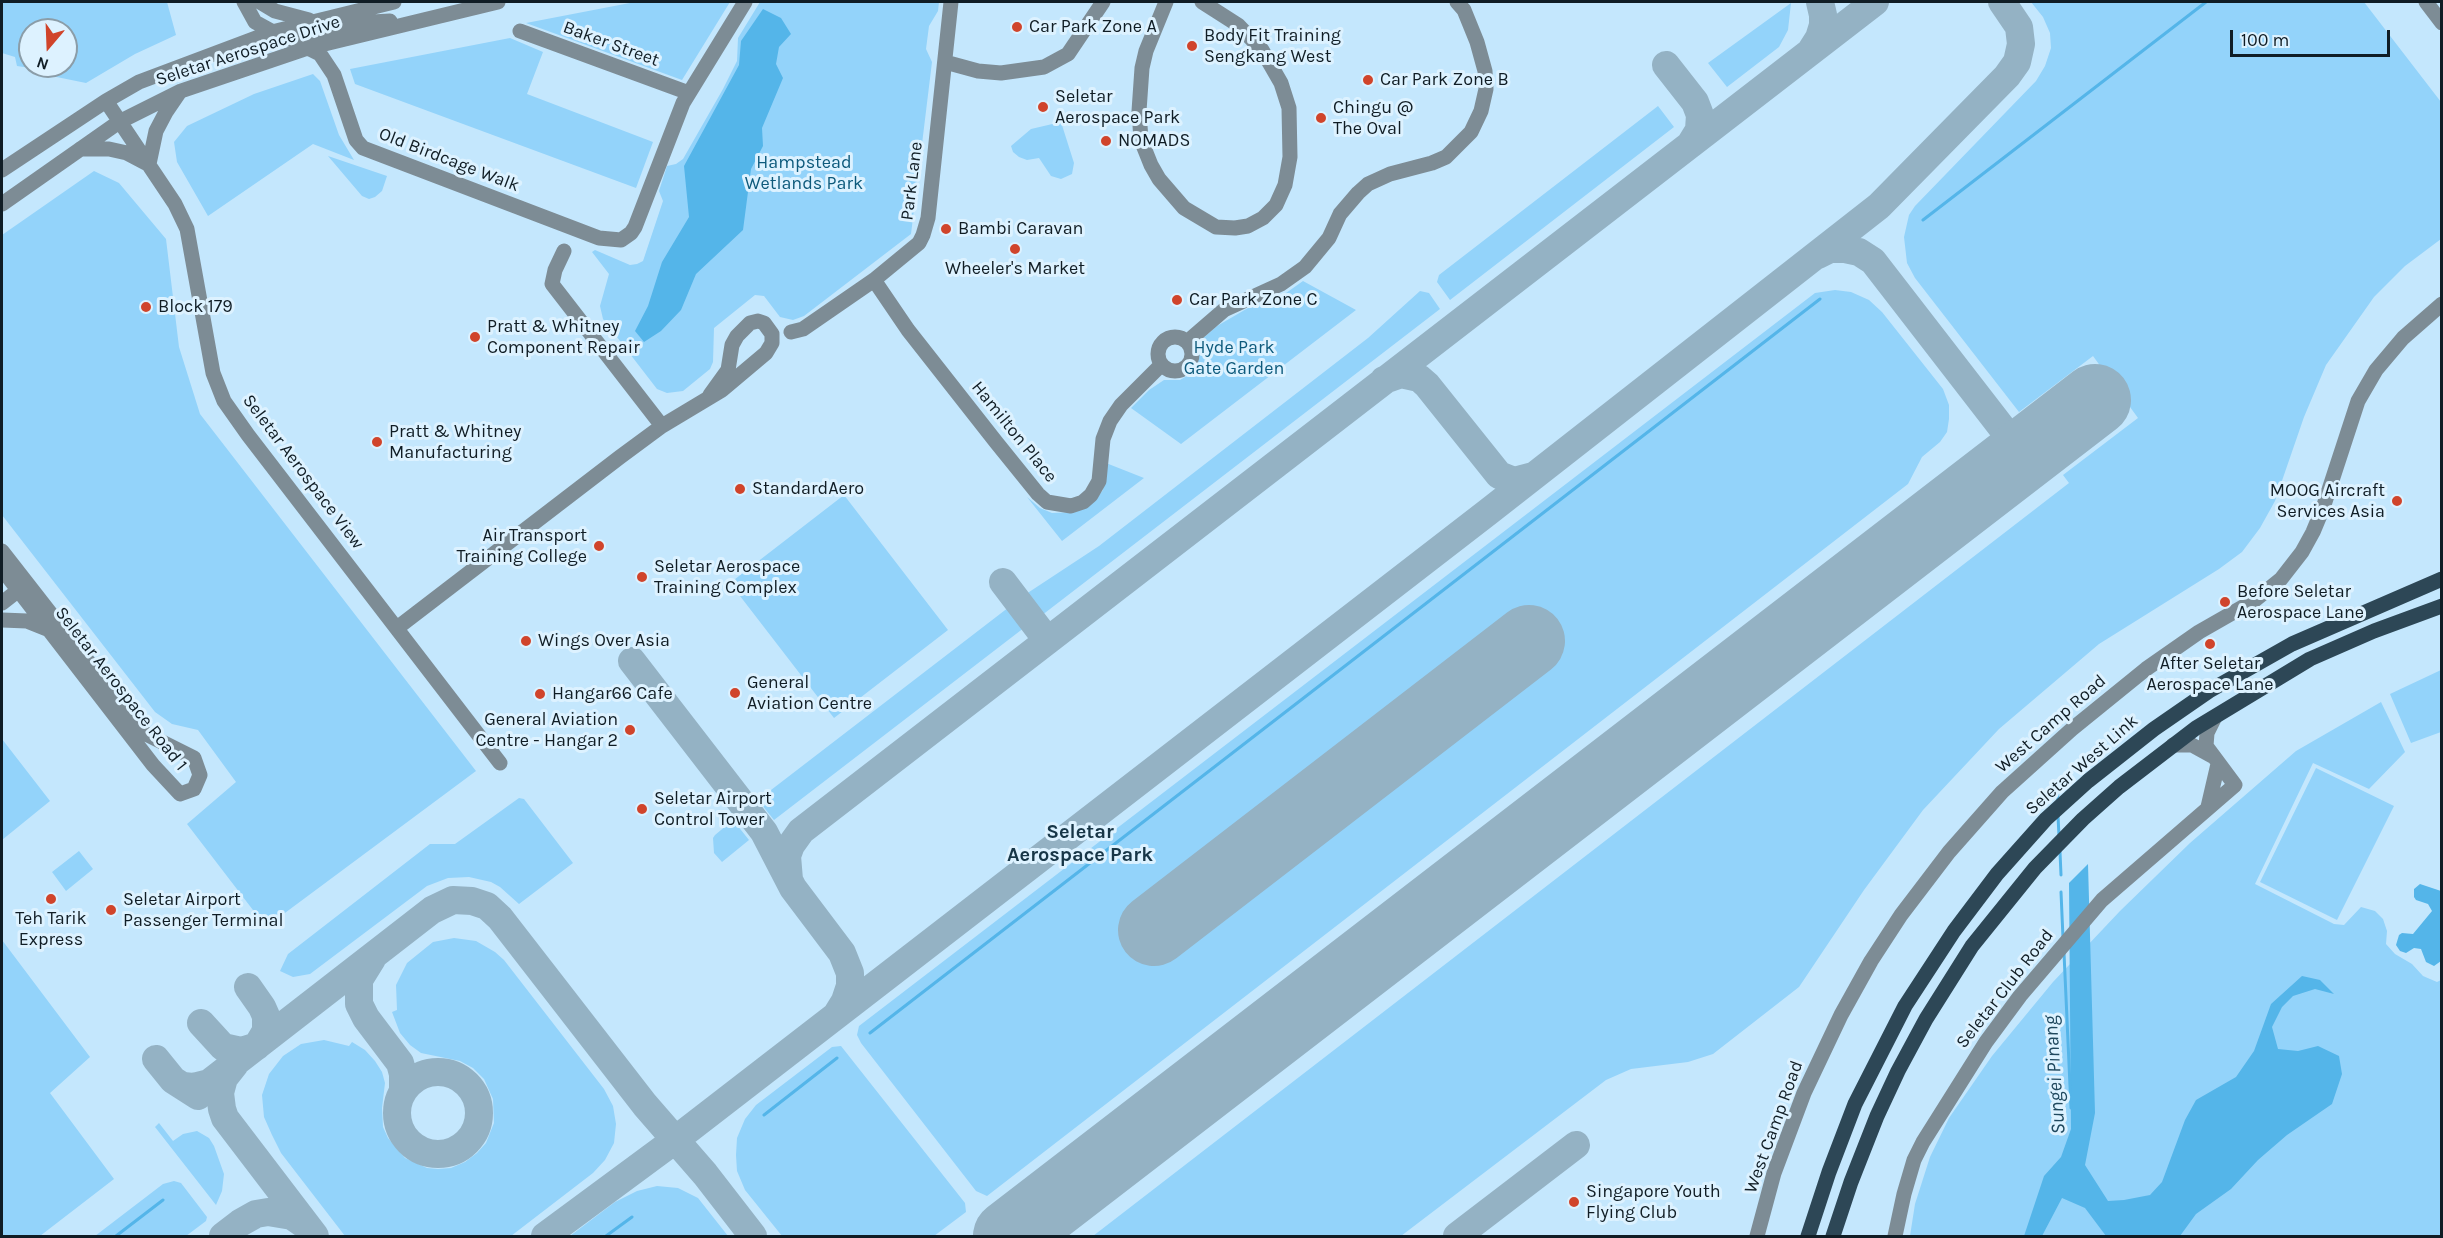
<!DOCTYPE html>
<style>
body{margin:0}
#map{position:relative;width:2443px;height:1238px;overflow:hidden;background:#c4e7fd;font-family:Karla,sans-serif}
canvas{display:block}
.frame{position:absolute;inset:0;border:3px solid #101d25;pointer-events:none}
.north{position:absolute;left:18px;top:18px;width:60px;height:60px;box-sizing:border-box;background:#ddf2ff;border:2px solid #8b9da8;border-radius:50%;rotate:199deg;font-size:16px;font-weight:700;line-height:24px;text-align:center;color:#101d25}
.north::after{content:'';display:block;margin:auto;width:21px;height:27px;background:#d0442b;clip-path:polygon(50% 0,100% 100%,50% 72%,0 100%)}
.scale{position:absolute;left:2230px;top:30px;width:160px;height:27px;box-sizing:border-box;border:3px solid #101d25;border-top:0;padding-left:8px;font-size:18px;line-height:21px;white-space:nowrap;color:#101d25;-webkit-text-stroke:4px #ddf2ff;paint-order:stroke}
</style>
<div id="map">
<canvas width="2443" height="1238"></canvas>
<div class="frame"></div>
<div class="north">N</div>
<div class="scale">100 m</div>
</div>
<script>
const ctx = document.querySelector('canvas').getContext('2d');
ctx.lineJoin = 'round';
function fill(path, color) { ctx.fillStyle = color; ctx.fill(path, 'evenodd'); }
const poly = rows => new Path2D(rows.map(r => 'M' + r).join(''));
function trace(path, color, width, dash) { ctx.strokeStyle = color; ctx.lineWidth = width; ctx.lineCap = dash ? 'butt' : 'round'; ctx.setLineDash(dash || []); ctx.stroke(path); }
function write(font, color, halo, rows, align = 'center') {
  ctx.font = font + ' Karla,sans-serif'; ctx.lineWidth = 6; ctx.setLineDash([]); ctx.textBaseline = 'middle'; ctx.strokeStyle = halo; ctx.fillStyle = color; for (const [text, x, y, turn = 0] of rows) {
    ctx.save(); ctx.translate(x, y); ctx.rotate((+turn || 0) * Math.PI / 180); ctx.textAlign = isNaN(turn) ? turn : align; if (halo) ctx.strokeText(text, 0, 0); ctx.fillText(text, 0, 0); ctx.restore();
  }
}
fill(poly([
 [2,2,167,2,176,35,135,54,86,83,37,73,37,69,17,66,15,57,2,53],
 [30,30,66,30,66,66,30,66],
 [635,2,730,2,682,80,526,23],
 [760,2,939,2,938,11,929,26,926,49,932,62,911,234,804,316,793,320,780,317,764,296,755,295,714,328,713,362,710,369,683,391,667,393,657,389,603,319,600,306,609,274,592,252,595,250,630,265,637,264,643,261,663,201,659,191,667,166,676,164,683,159,723,89,737,61,738,38],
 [2031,2,2364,2,2441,102,2441,239,2405,266,2374,297,2326,365,2304,417,2275,501,2260,528,2242,552,2219,569,2099,644,1999,729,1923,810,1864,890,1799,987,1713,1054,1688,1062,1631,1069,1606,1080,1401,1236,1093,1236,2069,483,2063,475,2138,418,2093,356,2019,412,1915,278,1907,263,1904,237,1909,215,1915,206,2036,81,2045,66,2051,48,2050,33,2043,17],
 [1791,3,1788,30,1779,47,1727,87,1708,63],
 [510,38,543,52,527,94,653,142,636,188,355,84,350,69],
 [313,74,320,81,339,135,354,160,313,144,208,216,177,162,174,142,187,126,254,94],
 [1658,106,1674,127,1450,300,1437,282,1439,275],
 [1061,122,1074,163,1072,174,1061,179,1051,176,1039,158,1027,160,1019,157,1013,152,1011,146,1031,129],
 [328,156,387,176,382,191,375,197,369,199,362,196],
 [94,171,119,183,166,239,179,347,200,414,476,771,266,927,187,824,236,782,198,730,172,724,155,712,2,515,2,235],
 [1303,281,1356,310,1181,444,1131,408,1149,390,1164,380,1180,380,1192,373,1198,361,1200,341,1217,326,1248,308,1279,298],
 [1835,290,1851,292,1869,300,1882,312,1943,389,1949,405,1949,419,1947,432,1940,442,1922,457,1908,484,987,1196,976,1191,861,1043,857,1035,859,1026,1815,293],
 [1420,291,1429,293,1440,309,1037,619,1020,598,1099,546,1368,338],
 [1106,463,1144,478,1062,541,1027,497,1040,508,1052,513,1076,512,1096,499,1103,490],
 [844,495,948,630,834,718,730,583],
 [1013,604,1029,624,774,820,758,800],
 [2441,670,2441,732,2411,743,2390,694],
 [2381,702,2405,752,2369,789,2313,763,2255,884,2334,924,2344,925,2361,907,2375,911,2383,919,2387,931,2386,944,2395,954,2412,964,2423,976,2437,982,2441,980,2441,1236,1910,1236,1915,1204,1930,1157,1949,1118,1992,1056,2053,982,2120,911,2190,843,2296,751],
 [2,739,50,801,2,840],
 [2316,768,2394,806,2337,920,2260,882],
 [519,798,524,799,573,863,519,904,500,887,491,882,469,877,448,878,427,886,310,974,293,977,280,971,288,954,430,844,455,844],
 [733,820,749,840,722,862,714,853,713,838,715,835],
 [79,851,93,869,66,891,52,872],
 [454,938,476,941,495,952,504,960,604,1089,613,1106,616,1124,614,1143,605,1160,593,1173,511,1236,345,1236,281,1153,272,1135,264,1117,262,1095,269,1074,283,1056,301,1044,324,1040,349,1046,352,1042,365,1050,375,1061,382,1072,385,1083,382,1108,383,1127,388,1138,405,1158,427,1168,438,1169,451,1168,465,1162,477,1153,486,1143,494,1123,493,1099,484,1079,473,1068,460,1061,421,1053,410,1045,400,1033,392,1012,397,1010,396,985,407,963,433,942],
 [2,940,90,1057,50,1093,114,1179,40,1236,2,1236],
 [841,1046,965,1203,966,1212,934,1236,782,1236,745,1190,737,1171,736,1155,737,1138,745,1119,756,1105,832,1047],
 [159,1123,173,1141,183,1134,197,1131,209,1138,214,1146,224,1174,222,1191,216,1205,155,1127],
 [174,1181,181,1183,207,1217,206,1221,186,1236,95,1236,163,1184],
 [657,1186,678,1188,698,1198,728,1236,570,1236,615,1202,637,1191]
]), '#93d3fa');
fill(poly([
 [763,9,781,18,791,34,779,47,776,64,783,78,762,128,763,146,751,169,743,230,696,274,681,310,661,331,644,342,635,331,648,306,662,262,689,217,684,166,739,65,741,41],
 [2088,864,2095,1113,2085,1165,2108,1201,2124,1200,2150,1195,2162,1182,2185,1120,2196,1100,2236,1077,2254,1051,2271,1004,2302,976,2320,980,2334,994,2315,989,2293,996,2282,1007,2272,1027,2278,1049,2298,1051,2318,1046,2339,1056,2342,1074,2332,1104,2287,1135,2258,1160,2231,1189,2196,1214,2180,1236,2106,1236,2085,1208,2062,1198,2042,1236,2024,1236,2044,1176,2061,1157,2071,1129,2069,883],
 [2420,884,2441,891,2441,961,2434,966,2426,962,2421,949,2414,948,2406,953,2400,951,2396,945,2399,935,2402,933,2413,934,2432,911,2428,904,2416,900,2414,897,2414,889]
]), '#54b5e9');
trace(poly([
 [1923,220,2206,2],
 [2057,784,2058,801],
 [2058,816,2059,836],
 [2060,852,2061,875],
 [2061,892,2063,938],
 [2064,953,2071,1108],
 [870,1033,1820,299],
 [764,1115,837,1058],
 [116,1236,163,1200],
 [606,1236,632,1217]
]), '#54b5e9', 3);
trace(poly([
 [1812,49,1819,38,1823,25,1823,15,1820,2],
 [1666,65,1695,102,1700,115,1699,130,1691,143],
 [1818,255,1830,249,1845,249,1859,252,1873,261,2023,455],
 [1384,380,1401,374,1419,378,1427,385,1499,475,1514,481,1533,476],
 [1003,582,1047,640],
 [632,661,764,832,793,888,842,953,850,973,850,986,845,1001,837,1014],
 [789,880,787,856,791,845,801,831,1875,2],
 [372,959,359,980,359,1004,366,1018,400,1063,403,1074,403,1089],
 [201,1023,223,1047,241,1051,257,1046,266,1031,266,1016,262,1007,248,987],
 [156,1059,173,1080,198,1096],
 [235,1064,224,1078,220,1093,222,1109,225,1118,315,1236],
 '397 1113a41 41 0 1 1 82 0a41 41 0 1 1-82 0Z',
 [183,1086,193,1087,209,1083,432,910,453,900,472,901,487,906,500,918,645,1105,705,1174,753,1236],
 [223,1236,240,1223,256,1214,268,1212,292,1216,305,1225],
 [545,1236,675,1140,1488,512,1879,206,2007,76,2017,62,2021,44,2019,27,2002,2],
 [1457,1236,1576,1145]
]), '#94b2c4', 28);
trace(poly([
 [1154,930,1529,641],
 [1009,1236,2095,400]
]), '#94b2c4', 72);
trace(poly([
 [244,2,255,22,286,39,294,39,355,23,390,21],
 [260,2,275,11,309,20],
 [1166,2,1146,51,1142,68,1139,111,1141,140,1151,165,1159,179,1184,208,1216,227,1235,228,1248,226,1263,218,1276,205,1285,185,1290,157,1289,108,1281,83,1262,50,1238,25,1202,2],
 [2426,2,2442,23],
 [520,31,689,93],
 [308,48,320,54,334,75,356,140,363,148,599,238,621,240,631,233,635,227,683,103,745,2],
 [945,62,978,71,1001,73,1044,67,1068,54,1103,2],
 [106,101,175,204,187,229,213,373,224,401,248,435,500,763],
 [80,149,109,149,127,153,146,163],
 [149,164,156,131,166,112,179,93],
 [2,170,106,101,139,82,272,32,394,2],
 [2,204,119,122,181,91,308,48,498,2],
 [564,251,555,270,552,284,662,426],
 [874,280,908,330,996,442,1038,494,1047,502,1071,506,1083,502,1091,495,1099,481,1103,439,1110,421,1121,405,1161,365],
 [791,332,803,329,874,280,919,243,923,235,928,218,951,2],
 '1158 354a17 17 0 1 1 34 0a17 17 0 1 1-34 0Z',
 [1187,342,1224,310,1281,284,1305,267,1329,238,1340,214,1358,193,1368,184,1390,174,1432,163,1446,157,1471,132,1481,111,1486,89,1485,71,1477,42,1464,10,1457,2],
 [2,551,144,733,194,758,200,775,194,789,180,794,153,765,2,569],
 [2,603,25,585],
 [2,620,27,621,47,629],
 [397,628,620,457,662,426,722,390,766,353,772,343,772,334,764,323,758,321,750,323,737,336,732,345,728,370,710,395],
 [2173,745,2192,745,2212,756],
 [2208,807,2218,764],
 [1757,1236,1774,1173,1804,1093,1841,1015,1871,961,1901,915,1949,852,2002,792,2072,729,2146,669,2199,632,2255,600,2281,579,2302,552,2313,532,2323,508,2358,401,2376,370,2403,338,2442,304],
 [1895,1236,1904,1194,1914,1160,1923,1142,1986,1042,2020,996,2102,900,2235,785,2206,746,2207,733,2215,717]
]), '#7d8c95', 15);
trace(poly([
 [1808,1236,1829,1172,1855,1104,1905,1006,1954,931,1997,874,2046,819,2088,781,2154,729,2209,691,2292,644,2442,579],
 [1833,1236,1851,1182,1877,1116,1898,1071,1926,1019,1972,946,2035,868,2083,819,2119,787,2196,728,2310,659,2374,631,2442,606]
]), '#2d4756', 15);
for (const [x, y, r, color] of [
 [1017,27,6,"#d0442b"],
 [1192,46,6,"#d0442b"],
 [1368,80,6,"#d0442b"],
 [1043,107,6,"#d0442b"],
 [1321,118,6,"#d0442b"],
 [1106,141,6,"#d0442b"],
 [946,229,6,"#d0442b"],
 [1015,249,6,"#d0442b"],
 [1177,300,6,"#d0442b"],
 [146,307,6,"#d0442b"],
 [475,337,6,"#d0442b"],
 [377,442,6,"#d0442b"],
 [740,489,6,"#d0442b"],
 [2397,501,6,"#d0442b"],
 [599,546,6,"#d0442b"],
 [642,577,6,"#d0442b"],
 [2225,602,6,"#d0442b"],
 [526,641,6,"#d0442b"],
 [2210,644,6,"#d0442b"],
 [735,693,6,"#d0442b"],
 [540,694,6,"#d0442b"],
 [630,730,6,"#d0442b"],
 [642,809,6,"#d0442b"],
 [51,899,6,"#d0442b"],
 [111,910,6,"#d0442b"],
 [1574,1202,6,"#d0442b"]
]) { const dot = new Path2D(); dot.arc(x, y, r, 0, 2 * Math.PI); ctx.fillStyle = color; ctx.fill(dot); trace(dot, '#ddf2ff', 2); }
write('18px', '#101d25', '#ddf2ff', [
 ["Car Park Zone A",1029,27],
 ["Body Fit Training",1204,36],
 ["Sengkang West",1204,57],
 ["Car Park Zone B",1380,80],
 ["Seletar",1055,97],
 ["Aerospace Park",1055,118],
 ["Chingu @",1333,108],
 ["The Oval",1333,129],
 ["NOMADS",1118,141],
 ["Bambi Caravan",958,229],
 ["Wheeler's Market",1015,269,"center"],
 ["Car Park Zone C",1189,300],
 ["Block 179",158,307],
 ["Pratt & Whitney",487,327],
 ["Component Repair",487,348],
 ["Pratt & Whitney",389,432],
 ["Manufacturing",389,453],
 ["StandardAero",752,489],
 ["MOOG Aircraft",2385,491,"right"],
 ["Services Asia",2385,512,"right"],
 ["Air Transport",587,536,"right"],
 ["Training College",587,557,"right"],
 ["Seletar Aerospace",654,567],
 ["Training Complex",654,588],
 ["Before Seletar",2237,592],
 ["Aerospace Lane",2237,613],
 ["Wings Over Asia",538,641],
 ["After Seletar",2210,664,"center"],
 ["Aerospace Lane",2210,685,"center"],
 ["General",747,683],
 ["Aviation Centre",747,704],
 ["Hangar66 Cafe",552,694],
 ["General Aviation",618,720,"right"],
 ["Centre - Hangar 2",618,741,"right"],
 ["Seletar Airport",654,799],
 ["Control Tower",654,820],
 ["Seletar Airport",123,900],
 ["Passenger Terminal",123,921],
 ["Teh Tarik",51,919,"center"],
 ["Express",51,940,"center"],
 ["Singapore Youth",1586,1192],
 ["Flying Club",1586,1213]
], 'left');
write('18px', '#101d25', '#ddf2ff', [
 ["Baker Street",611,44,20],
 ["Seletar Aerospace Drive",248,51,-18],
 ["Old Birdcage Walk",449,160,21],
 ["Park Lane",912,181,-83],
 ["Hamilton Place",1014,432,51],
 ["Seletar Aerospace View",303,472,53],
 ["Seletar Aerospace Road 1",121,689,52],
 ["West Camp Road",2051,724,-41],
 ["Seletar West Link",2082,765,-41],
 ["Seletar Club Road",2005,989,-52],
 ["West Camp Road",1774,1127,-70]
]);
write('18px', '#0d5a7c', '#ddf2ff', [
 ["Hampstead",804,163],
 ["Wetlands Park",804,184],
 ["Hyde Park",1234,348],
 ["Gate Garden",1234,369]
]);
write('bold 20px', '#173647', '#ddf2ff', [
 ["Seletar",1080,832],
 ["Aerospace Park",1080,855]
]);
write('italic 20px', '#1f485e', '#ddf2ff', [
 ["Sungei Pinang",2055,1075,-94]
]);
</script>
